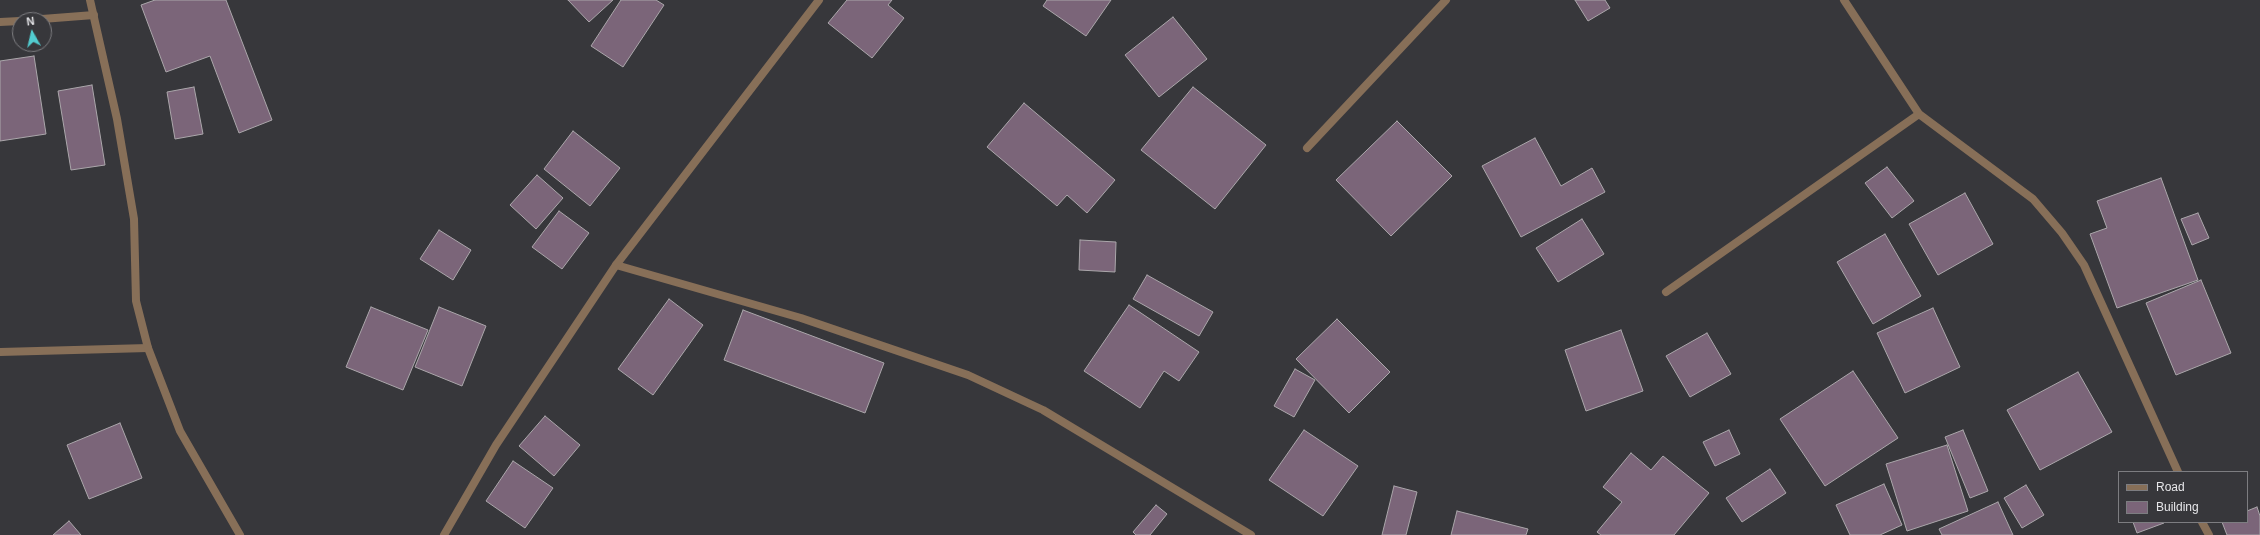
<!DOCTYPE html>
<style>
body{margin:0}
#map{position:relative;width:2260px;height:535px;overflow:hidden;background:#37373b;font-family:Helvetica,sans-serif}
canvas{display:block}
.legend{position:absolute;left:2118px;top:471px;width:130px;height:52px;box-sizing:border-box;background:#37373b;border:1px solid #7d7d81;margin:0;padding:5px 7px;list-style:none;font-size:12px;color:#e6e6e9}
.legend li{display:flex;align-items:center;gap:8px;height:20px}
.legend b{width:20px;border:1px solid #7d7d81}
.north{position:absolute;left:12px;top:12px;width:40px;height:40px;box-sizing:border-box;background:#37373b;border:1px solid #7d7d81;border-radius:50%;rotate:352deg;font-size:11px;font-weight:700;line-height:16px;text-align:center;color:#e6e6e9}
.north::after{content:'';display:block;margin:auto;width:14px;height:18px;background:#52ccd0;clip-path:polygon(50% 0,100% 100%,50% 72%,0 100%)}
</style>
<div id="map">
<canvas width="2260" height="535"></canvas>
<ul class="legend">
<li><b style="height:5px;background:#876f58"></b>Road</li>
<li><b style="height:11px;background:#7b6579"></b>Building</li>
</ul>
<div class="north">N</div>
</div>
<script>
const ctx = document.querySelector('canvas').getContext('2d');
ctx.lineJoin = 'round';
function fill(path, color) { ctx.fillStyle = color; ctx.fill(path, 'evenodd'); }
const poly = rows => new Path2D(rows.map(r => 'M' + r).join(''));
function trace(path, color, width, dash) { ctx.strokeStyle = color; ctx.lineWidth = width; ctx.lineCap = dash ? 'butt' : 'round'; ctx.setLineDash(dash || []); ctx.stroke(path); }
const building = poly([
 [155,0,226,0,272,120,239,133,210,56,166,72,141,5,155,0],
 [568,0,613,0,589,22,568,0],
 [621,0,656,0,664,5,623,67,591,46,621,0],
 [847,0,892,0,888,5,904,18,872,58,828,23,847,0],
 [1047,0,1111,0,1086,36,1043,6,1047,0],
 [1575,0,1605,0,1610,8,1588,21,1575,0],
 [1173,17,1207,59,1159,97,1125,55,1173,17],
 [34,56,46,134,0,141,0,61,34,56],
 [92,85,105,165,71,170,58,91,92,85],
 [194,87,203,134,175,139,167,92,194,87],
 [1193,87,1266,145,1215,209,1141,150,1193,87],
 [1024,103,1115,180,1087,213,1067,195,1057,206,987,147,1024,103],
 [1397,121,1452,176,1391,236,1336,180,1397,121],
 [573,131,620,168,590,206,544,169,573,131],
 [1535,138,1561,186,1592,168,1605,192,1521,237,1482,166,1535,138],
 [1887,167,1914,201,1892,218,1865,183,1887,167],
 [537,175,563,198,536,229,510,205,537,175],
 [2161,178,2198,280,2117,308,2090,234,2107,228,2097,201,2161,178],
 [1965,193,1993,244,1938,275,1909,224,1965,193],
 [559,211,589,233,562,269,532,247,559,211],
 [2198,213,2209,238,2192,245,2181,219,2198,213],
 [1582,219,1604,254,1558,282,1536,248,1582,219],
 [439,230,471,250,453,280,420,259,439,230],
 [1885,234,1921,296,1873,324,1837,262,1885,234],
 [1080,240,1116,242,1115,272,1079,270,1080,240],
 [1147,275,1213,312,1199,336,1133,299,1147,275],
 [2201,280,2231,353,2176,375,2146,303,2201,280],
 [669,299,703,325,653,395,618,369,669,299],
 [1129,305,1199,352,1179,381,1164,371,1140,408,1084,371,1129,305],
 [371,307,428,330,403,390,346,367,371,307],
 [439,307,486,326,462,386,415,367,439,307],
 [1933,308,1960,367,1905,393,1877,333,1933,308],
 [743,310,884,363,865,413,724,360,743,310],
 [1337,319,1390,372,1349,413,1296,359,1337,319],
 [1621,330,1643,391,1586,411,1565,350,1621,330],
 [1707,333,1731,374,1690,397,1666,356,1707,333],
 [1295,369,1315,380,1294,417,1274,406,1295,369],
 [1853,371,1898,438,1825,486,1780,419,1853,371],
 [2078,372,2112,432,2040,470,2007,410,2078,372],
 [545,416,580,445,554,476,519,446,545,416],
 [120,423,142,478,89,499,67,445,120,423],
 [1304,430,1358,466,1323,516,1269,480,1304,430],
 [1729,430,1740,454,1715,466,1703,442,1729,430],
 [1963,430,1988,491,1970,498,1945,437,1963,430],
 [1947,445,1968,511,1907,531,1886,464,1947,445],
 [1631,453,1651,470,1663,456,1709,493,1674,535,1601,535,1597,532,1622,502,1603,487,1631,453],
 [513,461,553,488,525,528,486,501,513,461],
 [1770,469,1786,493,1742,522,1726,498,1770,469],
 [1884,484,1902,525,1880,535,1850,535,1836,505,1884,484],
 [2026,485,2044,515,2022,528,2004,498,2026,485],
 [1394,486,1417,492,1406,535,1382,535,1394,486],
 [1998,502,2013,535,1942,535,1939,529,1998,502],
 [1156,505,1167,514,1150,535,1136,535,1133,532,1156,505],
 [2257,507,2260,516,2260,535,2227,535,2222,522,2247,522,2247,511,2257,507],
 [1457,511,1528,529,1526,535,1451,535,1457,511],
 [69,521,81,535,53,535,69,521],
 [2133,522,2163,522,2164,523,2137,533,2133,522]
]);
fill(building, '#7b6579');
trace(building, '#aba7ab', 1);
trace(poly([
 [1844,0,1919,114,2033,199,2062,233,2084,265,2178,472],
 [29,20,94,15],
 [0,22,20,21],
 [1307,148,1446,0],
 [616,265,801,318,968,375,1043,410,1251,535],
 [1666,292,1919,114],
 [0,352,148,348],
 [2202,522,2209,535]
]), '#876f58', 8);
trace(poly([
 [90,0,117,119,134,219,136,301,148,348,180,431,240,535],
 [444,535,496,445,616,265,819,0]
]), '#876f58', 8);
</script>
